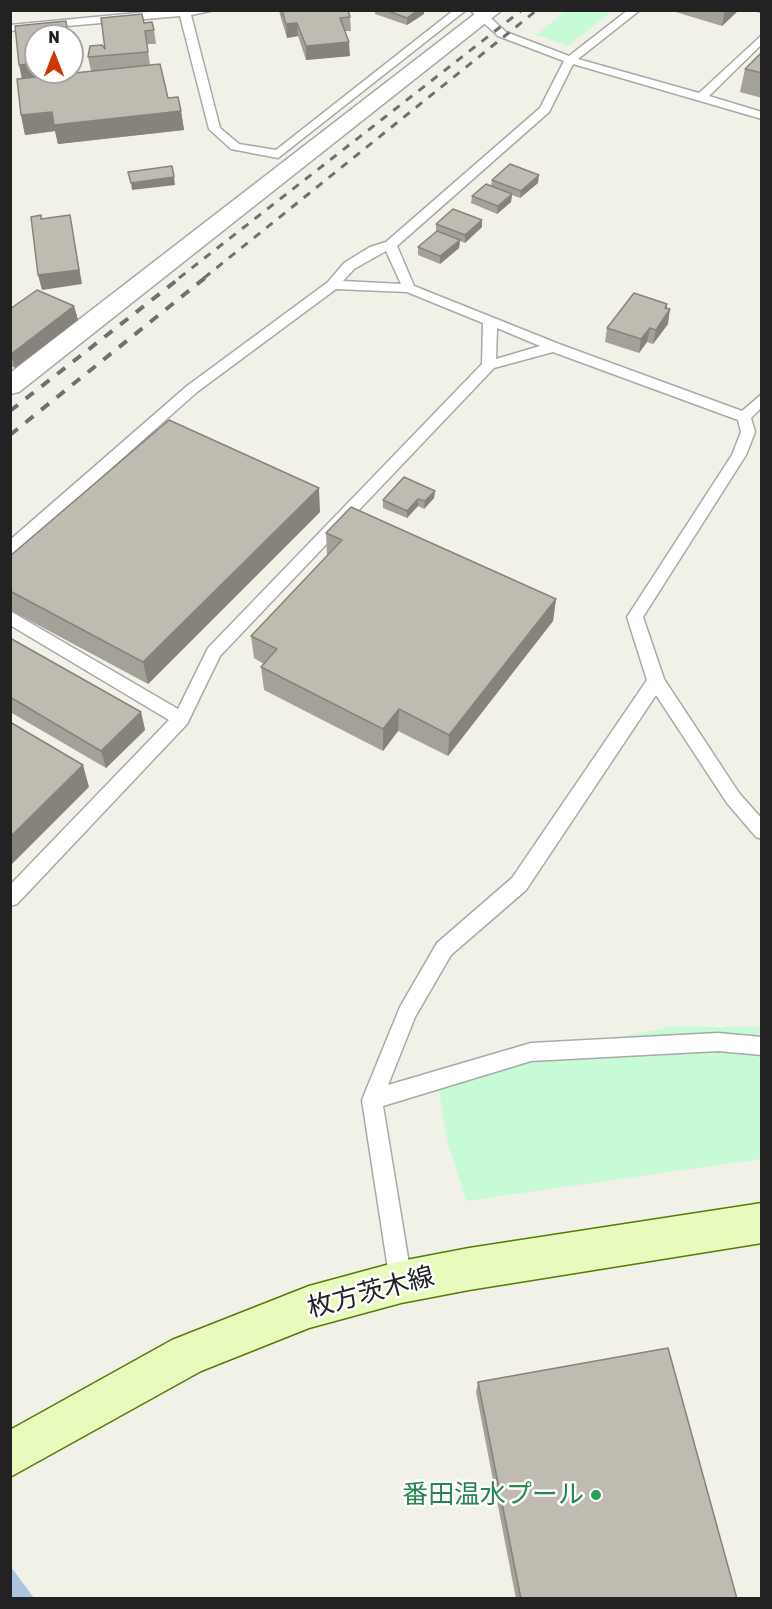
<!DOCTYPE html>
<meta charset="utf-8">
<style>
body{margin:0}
#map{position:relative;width:772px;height:1609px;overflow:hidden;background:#f2f1e8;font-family:Rubik,sans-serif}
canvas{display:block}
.frame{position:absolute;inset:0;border:12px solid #222;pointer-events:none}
.north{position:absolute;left:24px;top:24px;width:60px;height:60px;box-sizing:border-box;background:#fff;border:2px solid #a7a7a7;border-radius:50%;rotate:0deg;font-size:16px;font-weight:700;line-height:24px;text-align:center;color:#222}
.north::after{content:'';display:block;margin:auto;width:21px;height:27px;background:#d33500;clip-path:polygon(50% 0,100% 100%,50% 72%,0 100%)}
</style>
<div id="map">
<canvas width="772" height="1609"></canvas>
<div class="frame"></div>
<div class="north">N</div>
</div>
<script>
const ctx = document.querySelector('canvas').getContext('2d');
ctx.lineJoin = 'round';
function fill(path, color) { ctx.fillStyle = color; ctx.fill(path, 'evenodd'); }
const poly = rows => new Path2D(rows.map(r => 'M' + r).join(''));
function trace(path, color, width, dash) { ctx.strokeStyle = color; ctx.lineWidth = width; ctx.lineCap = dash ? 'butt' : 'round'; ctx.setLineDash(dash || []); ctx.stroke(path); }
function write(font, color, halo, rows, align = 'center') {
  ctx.font = font + ' Rubik,"Noto Sans JP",sans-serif'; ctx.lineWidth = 5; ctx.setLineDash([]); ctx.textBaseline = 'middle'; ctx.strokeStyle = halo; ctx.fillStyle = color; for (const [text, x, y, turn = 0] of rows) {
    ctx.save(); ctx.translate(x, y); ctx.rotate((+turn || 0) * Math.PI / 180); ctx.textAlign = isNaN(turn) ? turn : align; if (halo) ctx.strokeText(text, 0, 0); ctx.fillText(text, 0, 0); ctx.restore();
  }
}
fill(poly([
 [565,11,565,10,612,11,568,46,536,35],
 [669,1027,761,1027,761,1159,466,1201,447,1140,436,1073]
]), '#c7fbd8');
fill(poly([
 [10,1567,11,1567,34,1598,11,1598]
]), '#a9c5e0');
const service = poly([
 [169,10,215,10,191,15,220,128,239,144,276,150,454,10,466,10,278,158,231,149,209,129,180,16,10,31,10,25,169,10],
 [470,10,482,10,506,32,569,56,628,10,640,10,578,59,699,93,762,35,762,44,709,96,762,112,762,119,573,64,549,112,397,246,414,286,559,344,742,411,762,394,762,407,751,418,755,432,746,455,643,617,664,679,739,793,762,819,762,839,756,837,727,803,656,695,526,890,451,955,415,1017,388,1085,531,1043,718,1033,762,1037,762,1055,718,1051,531,1061,383,1106,412,1282,409,1290,401,1293,393,1290,390,1282,362,1100,400,1007,437,943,512,878,647,680,627,617,732,455,741,432,738,420,553,352,494,368,220,656,187,724,17,904,10,906,10,885,169,720,10,625,10,611,178,709,208,648,482,364,483,323,407,292,336,289,197,392,16,553,10,554,10,540,187,386,328,282,344,263,370,247,386,242,540,108,564,61,498,36,470,10],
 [386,251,401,284,343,281,354,269,386,251],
 [497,328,540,346,496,359,497,328]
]);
const minor = poly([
 [480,10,502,10,19,392,10,394,10,373,480,10]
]);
const secondary = poly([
 [762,1203,762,1243,469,1290,401,1303,309,1328,201,1371,10,1477,10,1430,172,1340,309,1286,401,1261,469,1248,762,1203]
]);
trace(service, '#a9a9a9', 3);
trace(minor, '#a9a9a9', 3);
trace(secondary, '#527e03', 3);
fill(service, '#fff');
fill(minor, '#fff');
fill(secondary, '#e8fbbd');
trace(poly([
 [179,278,522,10],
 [204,278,537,10]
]), '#707070', 3, [8, 8]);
trace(poly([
 [10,411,181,277],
 [10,435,206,277]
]), '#707070', 4, [10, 10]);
fill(poly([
 [279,10,348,10,350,17,351,31,345,31,350,56,306,60,298,36,287,38,280,15],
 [375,10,424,10,424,14,407,25,375,14],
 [669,10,739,10,722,26],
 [750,10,762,10,762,12,760,13],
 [144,23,154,30,156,44,147,44,150,65,168,98,181,111,184,130,58,144,55,131,25,135,21,115,22,78,72,72,72,56,74,73,91,71,88,57,105,49],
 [762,52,762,98,740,92,745,69],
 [492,180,538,183,520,198,512,195,511,202,497,214,471,203,472,196,491,186],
 [482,220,482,227,465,243,460,241,459,248,440,264,418,255,418,247,436,232,436,224],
 [667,304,667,308,668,324,653,344,647,342,639,353,605,342,607,328],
 [74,306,78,320,15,368,10,366,10,309],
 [435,491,434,498,424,509,418,506,407,518,383,508,383,500],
 [320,512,148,684,10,610,10,556],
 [326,533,556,599,553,621,448,756,398,731,383,751,264,690,261,667,264,664,254,658,251,636,327,556],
 [10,638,141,712,145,730,106,768,10,712],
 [478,1382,737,1599,516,1599,476,1392]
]), '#a4a198');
fill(poly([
 [418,10,424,10,424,14,407,25,407,18],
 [725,10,739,10,722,26],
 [297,23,298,36,287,38,286,24],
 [349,42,350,56,306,60,306,46],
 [72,56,74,73,22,79,19,65,36,63,36,72,72,72],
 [181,111,184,130,58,144,55,131,25,135,21,115,52,112],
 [539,175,538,183,520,198,521,191],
 [174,177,175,185,132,190,131,183],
 [512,194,511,202,497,214,498,206],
 [70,215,82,284,42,290,38,275],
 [482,220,482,227,465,243,465,235],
 [460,240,459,248,440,264,440,256],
 [667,304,665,317,670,309,668,324,653,344,656,330,665,308],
 [74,306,78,320,15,368,11,354],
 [650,328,647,342,639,353,641,339],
 [319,488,320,512,148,684,143,662],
 [435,491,434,498,424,509,425,501],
 [418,499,418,506,407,518,407,511],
 [556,599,553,621,448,756,449,735],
 [399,709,398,731,383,751,383,729],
 [141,712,145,730,106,768,101,751],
 [83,765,89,787,10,866,10,837]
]), '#86837c');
const building = poly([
 [282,10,348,10,350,17,340,18,349,42,306,46,297,23,286,24,282,10],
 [385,10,418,10,407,18,385,10],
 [142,14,144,23,152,22,154,30,145,31,148,52,88,57,90,46,102,45,105,49,101,18,142,14],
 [66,21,68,36,36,36,36,63,19,65,15,26,66,21],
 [762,52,762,73,745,69,762,52],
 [160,64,168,98,178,97,181,111,54,125,52,112,21,115,17,79,160,64],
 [510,164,539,175,521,191,492,180,510,164],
 [172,166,174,177,131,183,128,172,172,166],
 [486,184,512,194,498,206,472,196,486,184],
 [453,209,482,220,465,235,436,224,453,209],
 [41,215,41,219,70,215,79,270,38,275,31,217,41,215],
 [437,231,460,240,440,256,418,247,437,231],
 [37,290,74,306,11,354,10,309,37,290],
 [634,293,667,304,665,308,670,309,656,330,650,328,641,339,607,328,634,293],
 [169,420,319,488,143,662,10,591,10,556,169,420],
 [404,477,435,491,425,501,418,499,407,511,383,500,404,477],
 [351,507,556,599,449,735,399,709,383,729,261,667,277,649,251,636,342,540,326,533,351,507],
 [10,638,141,712,101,751,10,697,10,638],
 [10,722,83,765,10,837,10,722],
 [668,1348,737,1599,521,1599,478,1382,668,1348]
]);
fill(building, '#bfbbb1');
trace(building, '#86837c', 1.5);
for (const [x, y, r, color] of [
 [596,1495,6,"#2e9e5b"]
]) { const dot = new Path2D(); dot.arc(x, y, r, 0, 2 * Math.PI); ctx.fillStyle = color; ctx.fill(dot); trace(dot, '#fff', 2); }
write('26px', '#222', '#fff', [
 ["枚方茨木線",371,1293,-15]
]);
write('26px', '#27864d', '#fff', [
 ["番田温水プール",584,1495]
], 'right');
</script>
